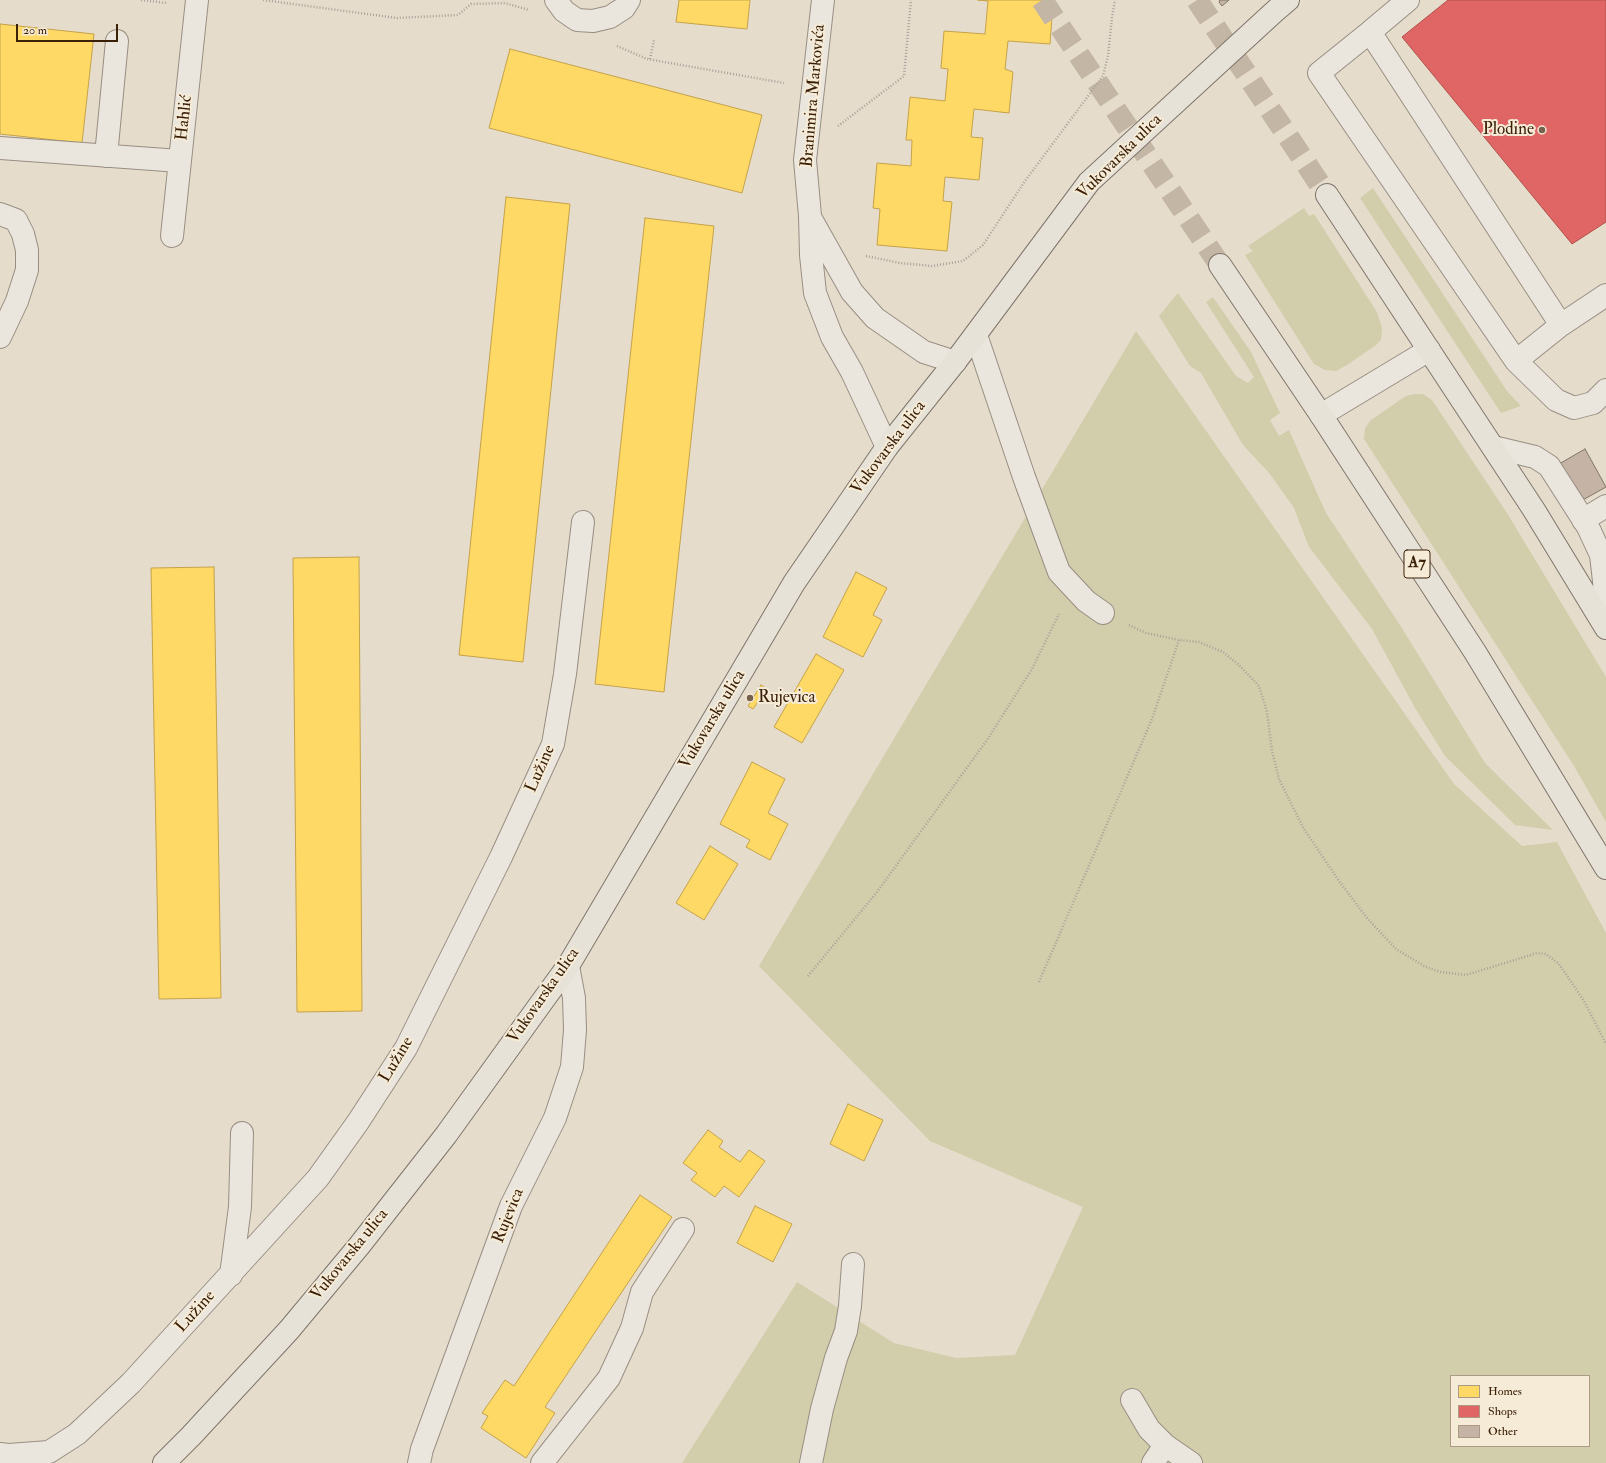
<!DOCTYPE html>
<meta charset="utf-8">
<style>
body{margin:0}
#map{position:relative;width:1606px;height:1463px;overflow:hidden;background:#e6dccc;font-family:"IM FELL Double Pica",serif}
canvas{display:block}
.legend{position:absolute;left:1450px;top:1375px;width:140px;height:72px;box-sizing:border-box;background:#f5ebd7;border:1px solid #ab9a84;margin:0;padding:5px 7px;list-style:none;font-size:12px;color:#3b2008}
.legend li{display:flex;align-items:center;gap:8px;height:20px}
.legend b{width:20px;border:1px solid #ab9a84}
.scale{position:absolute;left:16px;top:24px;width:102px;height:18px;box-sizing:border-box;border:2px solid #3b2008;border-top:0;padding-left:5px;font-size:12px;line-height:14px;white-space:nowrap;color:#3b2008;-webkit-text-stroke:3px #f5ebd7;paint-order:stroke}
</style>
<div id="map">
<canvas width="1606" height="1463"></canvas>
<ul class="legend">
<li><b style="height:11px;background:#ffd966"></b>Homes</li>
<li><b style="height:11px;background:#e06666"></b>Shops</li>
<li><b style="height:11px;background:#c5b3a5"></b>Other</li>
</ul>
<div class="scale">20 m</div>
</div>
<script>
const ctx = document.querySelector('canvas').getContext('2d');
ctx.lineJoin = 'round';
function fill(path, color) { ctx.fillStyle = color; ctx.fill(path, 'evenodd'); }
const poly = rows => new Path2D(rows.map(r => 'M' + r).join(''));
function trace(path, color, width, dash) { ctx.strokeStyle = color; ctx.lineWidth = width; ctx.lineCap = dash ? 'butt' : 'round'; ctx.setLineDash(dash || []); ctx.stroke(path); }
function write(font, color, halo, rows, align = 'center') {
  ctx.font = font + ' "IM FELL Double Pica",serif'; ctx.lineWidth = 4; ctx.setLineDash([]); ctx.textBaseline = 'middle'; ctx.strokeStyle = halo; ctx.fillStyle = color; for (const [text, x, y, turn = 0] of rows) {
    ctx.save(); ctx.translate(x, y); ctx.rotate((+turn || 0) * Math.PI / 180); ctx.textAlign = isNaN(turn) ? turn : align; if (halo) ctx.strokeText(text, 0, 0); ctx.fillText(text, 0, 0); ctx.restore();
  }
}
fill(poly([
 [1373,188,1507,391,1521,406,1501,413,1360,198],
 [1304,208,1309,216,1314,214,1377,312,1382,328,1381,340,1376,345,1347,365,1336,371,1325,370,1314,364,1245,255,1253,251,1248,246],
 [1178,293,1236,376,1248,383,1254,377,1206,302,1213,297,1251,352,1280,413,1270,420,1279,436,1289,430,1326,513,1400,625,1485,763,1553,830,1515,825,1445,756,1415,708,1372,629,1309,547,1294,508,1270,474,1243,445,1201,373,1190,366,1159,316],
 [1136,331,1454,784,1522,846,1557,842,1606,933,1606,1463,682,1463,797,1282,894,1343,956,1358,1015,1355,1083,1207,930,1141,759,966],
 [1451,1376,1589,1376,1589,1446,1451,1446],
 [1414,394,1423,394,1432,400,1507,513,1606,677,1606,822,1574,766,1364,439,1365,428,1371,420,1406,396]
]), '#d2cdaa');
const homes = poly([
 [679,0,750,0,747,29,676,22,679,0],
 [978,0,1046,0,1045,2,1053,3,1050,44,1008,41,1005,69,1013,72,1009,113,974,109,971,137,983,138,979,180,945,177,943,201,952,202,947,251,877,245,880,209,873,208,877,163,911,166,912,140,906,140,910,97,945,101,948,69,941,68,944,31,985,34,988,1,978,0],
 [0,24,94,34,82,143,0,134,0,24],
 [510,49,762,115,742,193,489,128,510,49],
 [506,197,570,204,523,662,459,655,506,197],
 [645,218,714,226,664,692,595,684,645,218],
 [359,557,362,1011,297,1012,293,558,359,557],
 [214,567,221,998,159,999,151,568,214,567],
 [856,572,887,588,873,615,882,620,863,657,823,637,856,572],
 [816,654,844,670,802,743,774,727,816,654],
 [761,685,767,689,753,709,748,706,761,685],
 [752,762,785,779,768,813,788,824,770,860,746,847,750,840,720,824,752,762],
 [710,846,738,864,704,920,676,903,710,846],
 [848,1104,883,1120,864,1161,830,1144,848,1104],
 [708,1130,723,1141,719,1147,740,1162,749,1150,765,1161,739,1197,724,1186,715,1197,691,1180,697,1173,683,1163,708,1130],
 [640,1195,672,1217,545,1407,555,1413,526,1458,481,1428,488,1416,482,1413,505,1380,514,1386,640,1195],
 [755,1206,792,1224,773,1262,737,1243,755,1206]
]);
fill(homes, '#ffd966');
trace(homes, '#c4a24a', 1);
const shops = poly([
 [1448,0,1606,0,1606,222,1572,244,1402,37,1448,0]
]);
fill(shops, '#e06666');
trace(shops, '#ae514a', 1);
const building = poly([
 [1220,0,1229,0,1222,6,1219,2,1220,0],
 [1585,449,1606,487,1581,501,1559,464,1585,449]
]);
fill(building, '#c5b3a5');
trace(building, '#7f756a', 1);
trace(poly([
 [1042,0,1220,265],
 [1197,0,1327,195]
]), '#c4b6a5', 22, [22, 11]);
const minor = poly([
 [556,0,564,11,577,20,593,21,610,17,624,8,629,0],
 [823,0,805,160,810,216,811,255,815,293,832,337,852,372,887,447],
 [1408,0,1370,32,1561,325,1606,295],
 [1370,32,1319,73,1516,361],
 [0,148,180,161],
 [106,156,117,41],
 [0,214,16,220,23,234,27,250,27,270,17,301,0,337],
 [811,219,852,292,875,318,924,352,955,362],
 [172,236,197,0],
 [1561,325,1516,361,1556,400,1574,408,1593,403,1606,390],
 [976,335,1024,477,1059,572,1086,601,1103,613],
 [1321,415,1429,350],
 [1493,447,1535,457,1549,466,1588,527,1601,555,1604,581,1606,614],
 [1583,520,1606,506],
 [231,1275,240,1207,242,1133],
 [1132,1400,1149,1429,1165,1445,1191,1463],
 [0,1454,9,1455,49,1452,77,1434,131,1383,318,1178,358,1122,406,1048,501,857,553,744,565,674,583,522],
 [419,1463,422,1449,511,1206,555,1118,572,1067,575,1030,574,998,568,966],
 [542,1463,609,1378,632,1328,642,1292,683,1229],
 [811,1463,822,1409,836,1358,846,1331,850,1306,853,1264],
 [1153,1463,1165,1445]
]);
const major = poly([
 [164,1463,191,1436,289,1330,359,1246,446,1135,539,1006,568,966,794,583,887,447,955,362,1089,182,1274,12,1288,0]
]);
const highway = poly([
 [1327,195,1534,510,1606,628],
 [1220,265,1321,415,1475,652,1606,868]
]);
trace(minor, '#988e82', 24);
trace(major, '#7f756a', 24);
trace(highway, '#7f756a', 24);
trace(poly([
 [141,0,167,3],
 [263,0,397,18,458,15,471,4,505,3,529,10],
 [617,46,647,59,784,83],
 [650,59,654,40],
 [838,126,904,76,911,0],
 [866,256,900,263,932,266,963,261,983,245,1025,181,1103,76,1108,56,1112,17,1115,0],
 [1129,625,1146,633,1179,640,1199,642,1223,652,1239,665,1259,686,1267,712,1272,751,1279,779,1304,829,1339,881,1367,918,1396,949,1424,966,1440,972,1466,975,1537,953,1546,954,1559,964,1584,1001,1606,1044],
 [808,976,877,892,987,740,1032,669,1059,614],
 [1039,982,1152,719,1179,640]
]), '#a9a29a', 2.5, [1, 2]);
trace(minor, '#eae6de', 22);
trace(major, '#e7e2d8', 22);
trace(highway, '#e7e2d8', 22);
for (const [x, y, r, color] of [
 [1542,130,4,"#77624d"],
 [750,698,4,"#77624d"]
]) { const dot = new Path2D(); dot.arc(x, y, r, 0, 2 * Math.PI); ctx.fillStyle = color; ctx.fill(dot); trace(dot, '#f5ebd7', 1.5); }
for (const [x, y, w] of [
 [1417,564,26]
]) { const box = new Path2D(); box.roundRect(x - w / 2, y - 14, w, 28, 3); ctx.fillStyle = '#f5ebd7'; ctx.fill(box); trace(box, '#3b2008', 1); }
write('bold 16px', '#3b2008', null, [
 ["A7",1417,564]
]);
write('17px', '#3b2008', '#f5ebd7', [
 ["Branimira Markovića",814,96,-85],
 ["Hahlić",185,118,-84],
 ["Vukovarska ulica",1120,157,-45],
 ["Vukovarska ulica",889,448,-53],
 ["Vukovarska ulica",713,720,-59],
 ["Lužine",541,769,-66],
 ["Vukovarska ulica",544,996,-55],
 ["Lužine",397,1060,-59],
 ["Rujevica",509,1216,-68],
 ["Vukovarska ulica",350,1255,-51],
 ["Lužine",196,1312,-48]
]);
write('17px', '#3b2008', '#f5ebd7', [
 ["Plodine",1534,130],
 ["Rujevica",758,698,"left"]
], 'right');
</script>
